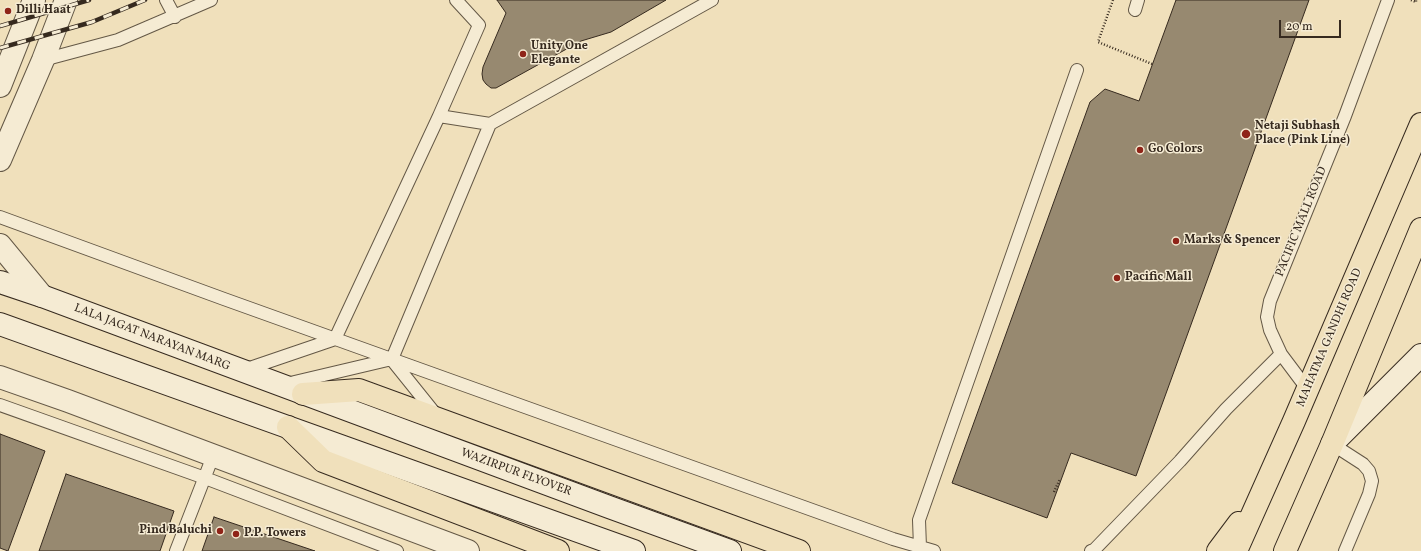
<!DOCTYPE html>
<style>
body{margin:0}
#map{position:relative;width:1421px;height:551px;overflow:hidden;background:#f0e0bb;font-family:Vollkorn,serif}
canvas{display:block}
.scale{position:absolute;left:1279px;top:20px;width:62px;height:18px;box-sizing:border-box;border:2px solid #362a1f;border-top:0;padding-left:5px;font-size:12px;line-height:14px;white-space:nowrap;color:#362a1f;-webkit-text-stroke:3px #f5ebd3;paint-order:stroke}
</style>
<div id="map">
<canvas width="1421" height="551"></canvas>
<div class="scale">20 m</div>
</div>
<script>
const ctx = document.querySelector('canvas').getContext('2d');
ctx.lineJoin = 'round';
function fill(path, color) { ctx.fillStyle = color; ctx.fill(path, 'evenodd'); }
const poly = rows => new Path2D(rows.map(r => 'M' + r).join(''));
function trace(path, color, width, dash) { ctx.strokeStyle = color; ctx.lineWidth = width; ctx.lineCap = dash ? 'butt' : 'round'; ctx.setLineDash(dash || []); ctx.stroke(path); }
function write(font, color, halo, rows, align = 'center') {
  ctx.font = font + ' Vollkorn,serif'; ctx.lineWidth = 3; ctx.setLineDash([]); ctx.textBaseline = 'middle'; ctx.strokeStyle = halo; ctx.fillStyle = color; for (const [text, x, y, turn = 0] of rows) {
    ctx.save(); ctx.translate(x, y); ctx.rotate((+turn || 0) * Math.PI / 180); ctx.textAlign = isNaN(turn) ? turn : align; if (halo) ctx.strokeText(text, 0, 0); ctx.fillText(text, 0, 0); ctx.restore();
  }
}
const building = poly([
 [497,0,666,0,611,32,581,41,496,88,491,88,486,84,483,80,482,74,483,67,506,13,497,0],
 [1176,0,1309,0,1136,476,1071,453,1047,518,952,483,1090,102,1105,89,1139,101,1176,0],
 [0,434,45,451,8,551,0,548,0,434],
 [66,474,174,511,160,551,39,551,66,474],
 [214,517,315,551,202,551,214,517]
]);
fill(building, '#978970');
trace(building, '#362a1f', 1);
const service = poly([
 [166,0,175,17],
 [456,0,479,25,439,116,490,124,712,0],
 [1135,10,1138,0],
 [43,60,118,40,211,0],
 [0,217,224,299,893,539,934,551],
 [392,359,490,124],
 [392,360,437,416],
 [244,370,335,339,439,116],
 [286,384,392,359],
 [1308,390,1281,354,1270,330,1267,317,1270,301,1345,116,1388,0],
 [0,405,205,478,397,551],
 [1332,444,1363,464,1369,471,1372,481,1369,494,1345,551],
 [920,547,919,520,1077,70],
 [176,551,213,456],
 [1091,551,1094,550,1180,461,1226,409,1281,354]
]);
const minor = poly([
 [0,377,68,401,468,551]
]);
const tertiary = poly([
 [0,86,34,0],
 [0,160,43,60,66,0],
 [0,245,42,296]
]);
const secondary = poly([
 [0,282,42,296,609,507,730,551],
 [0,324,634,551],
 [1332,444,1421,355]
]);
const primary = poly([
 [303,394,359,390,799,551],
 [288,427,323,461,558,551],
 [1218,551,1239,523],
 [1236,551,1294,421,1421,124],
 [1285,551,1332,444,1421,229]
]);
trace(service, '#645846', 14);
trace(minor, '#645846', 24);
trace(tertiary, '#645846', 24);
trace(secondary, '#362a1f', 24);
trace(primary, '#362a1f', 24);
trace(poly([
 [1113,0,1098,42,1152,64],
 [1411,0,1416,2,1416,0],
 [1054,492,1060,479]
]), '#362a1f', 2.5, [1, 2]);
trace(service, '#f5ebd3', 12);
trace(minor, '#f5ebd3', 22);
trace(tertiary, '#f5ebd3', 22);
trace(secondary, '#f5ebd3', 22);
trace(primary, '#f0e0bb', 22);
const rail = poly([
 [0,26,89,0],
 [0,48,92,22,145,0]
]);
trace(rail, '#362a1f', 4.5);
trace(rail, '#f5ebd3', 3, [9]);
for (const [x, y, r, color] of [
 [8,11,4,"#8f2418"],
 [523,54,4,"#8f2418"],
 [1246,134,5,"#8f2418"],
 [1140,150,4,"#8f2418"],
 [1176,241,4,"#8f2418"],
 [1117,278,4,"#8f2418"],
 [220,531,4,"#8f2418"],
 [236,534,4,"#8f2418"]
]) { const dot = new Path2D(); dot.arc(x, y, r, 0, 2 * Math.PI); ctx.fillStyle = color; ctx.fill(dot); trace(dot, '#f5ebd3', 1.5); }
write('bold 12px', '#362a1f', '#f5ebd3', [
 ["Dilli Haat",16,11],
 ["Unity One",531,47],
 ["Elegante",531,61],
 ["Netaji Subhash",1255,127],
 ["Place (Pink Line)",1255,141],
 ["Go Colors",1148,150],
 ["Marks & Spencer",1184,241],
 ["Pacific Mall",1125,278],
 ["Pind Baluchi",212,531,"right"],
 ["P.P. Towers",244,534]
], 'left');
write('12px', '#362a1f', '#f5ebd3', [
 ["PACIFIC MALL ROAD",1302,222,-68],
 ["LALA JAGAT NARAYAN MARG",152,338,21],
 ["MAHATMA GANDHI ROAD",1330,338,-67],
 ["WAZIRPUR FLYOVER",516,473,20]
]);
</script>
